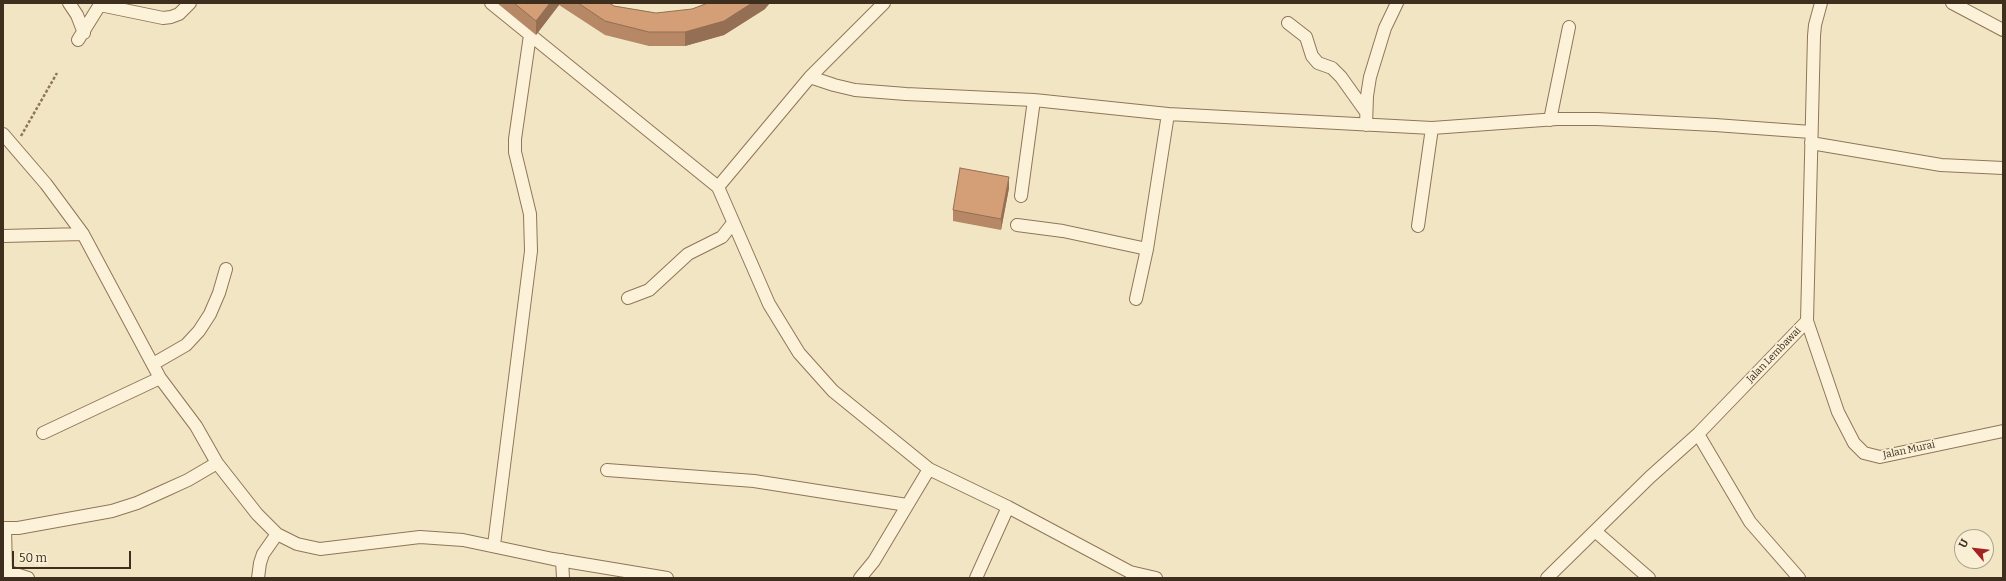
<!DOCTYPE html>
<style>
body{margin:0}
#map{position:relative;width:2006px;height:581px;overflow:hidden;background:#f2e5c4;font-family:Bitter,serif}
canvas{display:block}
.frame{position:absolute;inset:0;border:4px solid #3e2e1e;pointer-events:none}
.north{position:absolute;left:1954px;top:529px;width:40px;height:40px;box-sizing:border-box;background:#f9efd5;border:1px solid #aea28c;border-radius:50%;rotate:298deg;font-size:11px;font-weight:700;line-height:16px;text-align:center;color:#3e2e1e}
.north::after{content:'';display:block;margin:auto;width:14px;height:18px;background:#a42322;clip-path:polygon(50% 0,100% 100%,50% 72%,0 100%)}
.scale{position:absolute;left:12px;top:551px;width:119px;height:18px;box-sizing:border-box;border:2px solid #3e2e1e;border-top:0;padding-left:5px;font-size:12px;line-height:14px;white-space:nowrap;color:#3e2e1e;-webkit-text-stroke:3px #f9efd5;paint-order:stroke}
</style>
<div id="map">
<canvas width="2006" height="581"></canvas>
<div class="frame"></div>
<div class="north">U</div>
<div class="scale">50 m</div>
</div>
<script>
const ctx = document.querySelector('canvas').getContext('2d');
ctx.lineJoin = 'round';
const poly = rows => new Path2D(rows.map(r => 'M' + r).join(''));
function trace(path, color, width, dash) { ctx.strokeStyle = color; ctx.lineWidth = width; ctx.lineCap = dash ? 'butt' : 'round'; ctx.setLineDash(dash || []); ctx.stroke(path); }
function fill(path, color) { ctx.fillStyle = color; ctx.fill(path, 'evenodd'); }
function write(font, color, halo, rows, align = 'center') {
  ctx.font = font + ' Bitter,serif'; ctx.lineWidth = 3.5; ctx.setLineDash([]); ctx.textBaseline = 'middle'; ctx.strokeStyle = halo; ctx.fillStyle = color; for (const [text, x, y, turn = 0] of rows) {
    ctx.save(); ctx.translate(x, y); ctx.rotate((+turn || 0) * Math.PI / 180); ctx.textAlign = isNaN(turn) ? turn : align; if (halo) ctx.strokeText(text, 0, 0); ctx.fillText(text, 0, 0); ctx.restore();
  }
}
const street = poly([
 [69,3,77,15,84,33],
 [491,3,718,187,810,77,834,85,855,90,906,94,1034,100,1168,114,1432,128,1557,119,1597,119,1715,125,1811,132],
 [1952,3,2003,30],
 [100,5,163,18,171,17,179,14,190,3],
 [1288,23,1306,37,1312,56,1318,63,1332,68,1341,77,1366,112],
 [78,40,101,3],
 [810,77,884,3],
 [1550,120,1569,27],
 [1366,125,1367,96,1370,77,1385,28,1397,3],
 [3,134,46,184,83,234,160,378,196,426,217,463,257,514,277,534,297,544,320,549,420,537,463,540,553,559,667,578],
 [1811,143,1941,165,2003,168],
 [718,187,769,304,799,353,833,391,929,469,1008,507,1130,572,1156,578],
 [1021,196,1034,100],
 [1017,225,1063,231,1147,249],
 [1418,226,1432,128],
 [3,236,83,234],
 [628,298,649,290,688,254,722,237,733,223],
 [1136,299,1147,249,1168,114],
 [1807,321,1838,412,1854,443,1864,453,1880,457,2003,431],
 [153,364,186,345,199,331,210,314,219,293,226,269],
 [43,433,160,378],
 [1698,434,1750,522,1799,578],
 [607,470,754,481,907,505],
 [3,528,18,528,112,511,137,503,166,490,188,480,217,463],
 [1595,531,1649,578],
 [494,545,531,251,530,214,515,152,515,139,530,35],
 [562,560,563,578],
 [6,571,28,578],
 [4,578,6,571,5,528],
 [258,578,260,563,263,554,277,534],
 [860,578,874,561,929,469],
 [976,578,1008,507],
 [1547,578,1650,477,1698,434,1807,321,1814,36,1815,25,1821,3]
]);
trace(street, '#8f7658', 14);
trace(poly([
 [21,136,57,73]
]), '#8f7658', 2.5, [3, 2]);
trace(street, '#fcf2d9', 12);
fill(poly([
 [497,3,609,3,614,6,656,13,765,9,724,35,685,46,649,46,605,35,559,5,536,35],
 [1009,188,1001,230,953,221,953,210]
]), '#b68866');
fill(poly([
 [550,3,559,3,559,5,536,35,536,21],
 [752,3,770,3,765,9,724,35,685,46,685,32],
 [1009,177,1009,188,1001,230,1001,219]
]), '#946f53');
const building = poly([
 [514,3,550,3,536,21,514,3],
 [578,3,609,3,614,6,656,13,692,9,708,3,752,3,724,21,685,32,649,32,605,21,578,3],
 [960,168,1009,177,1001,219,953,210,960,168]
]);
fill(building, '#d49e77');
trace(building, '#946f53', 1);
write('10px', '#3e2e1e', '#f9efd5', [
 ["Jalan Lembawai",1774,355,-46],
 ["Jalan Murai",1909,450,-12]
]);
</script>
